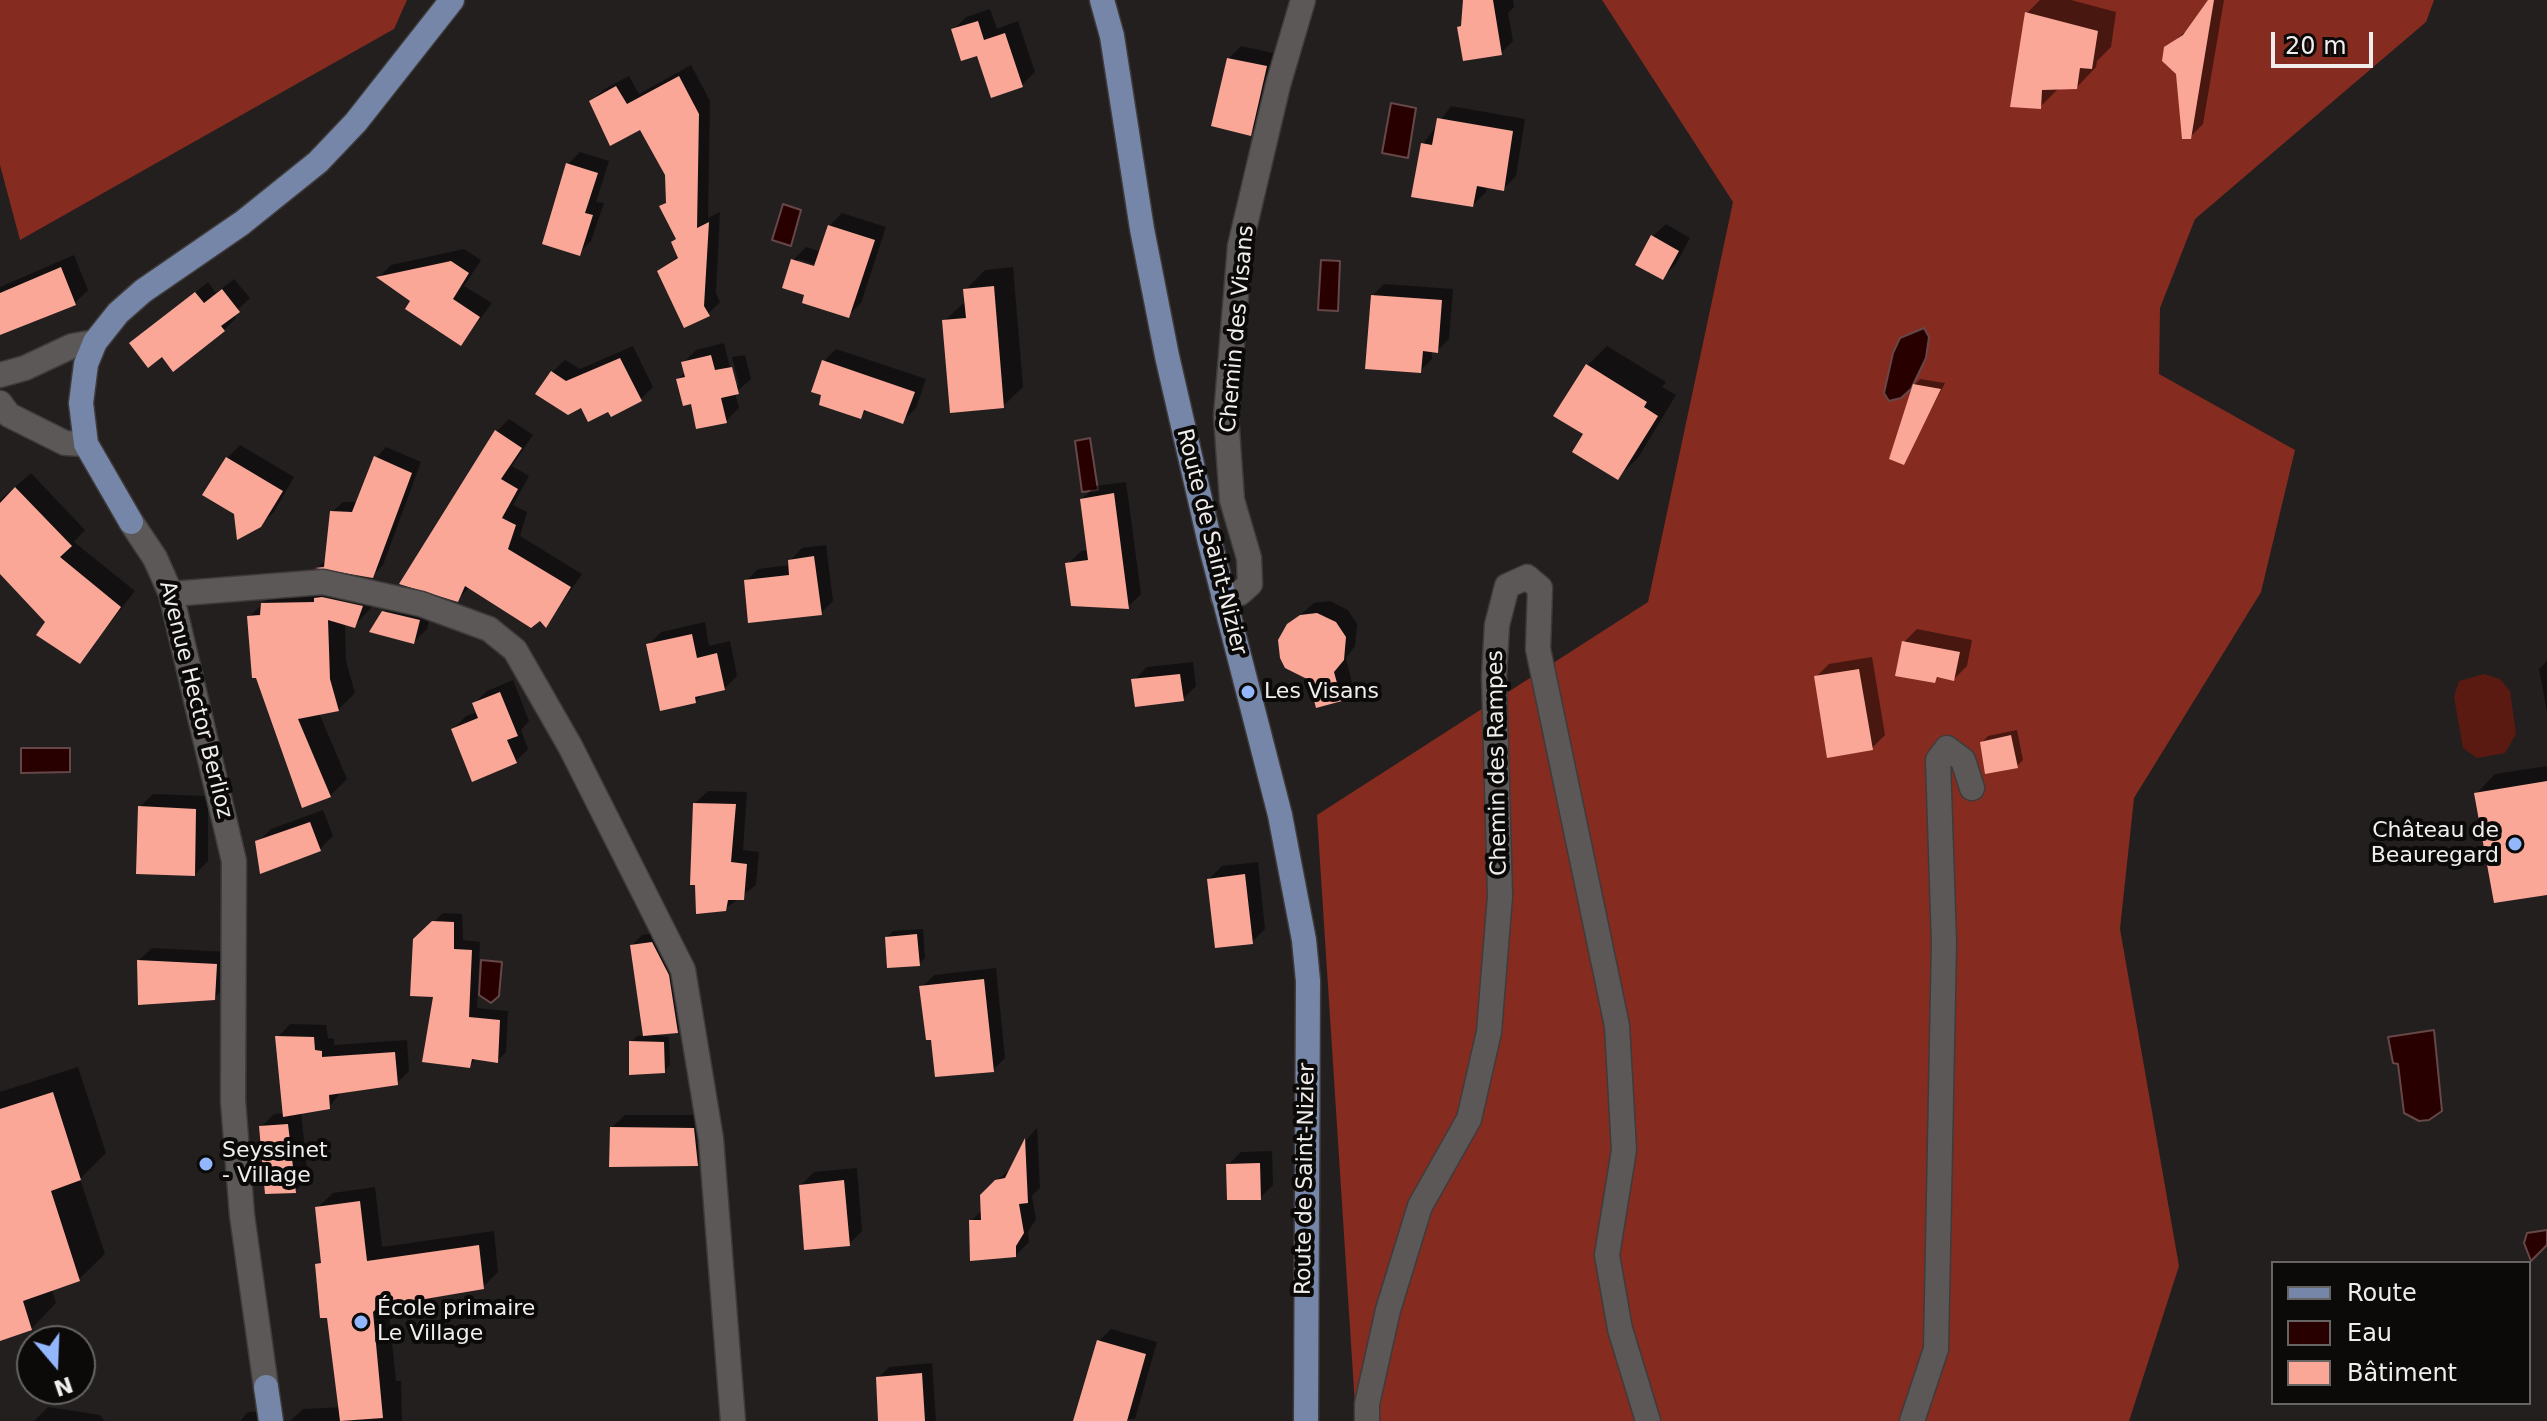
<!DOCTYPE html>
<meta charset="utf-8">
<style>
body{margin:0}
#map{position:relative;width:2547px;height:1421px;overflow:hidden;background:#231f1f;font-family:"DejaVu Sans",sans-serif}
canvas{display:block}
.legend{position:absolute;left:2271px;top:1261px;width:260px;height:144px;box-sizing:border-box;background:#0b0a09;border:2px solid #676564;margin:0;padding:10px 14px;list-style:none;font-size:24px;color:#f0edec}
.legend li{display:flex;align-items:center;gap:16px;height:40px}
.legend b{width:40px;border:2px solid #676564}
.north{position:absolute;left:16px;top:1325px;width:80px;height:80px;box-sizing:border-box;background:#0b0a09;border:2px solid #676564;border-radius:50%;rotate:161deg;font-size:22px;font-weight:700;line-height:32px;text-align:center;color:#f0edec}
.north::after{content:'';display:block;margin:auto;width:28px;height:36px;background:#92b7fd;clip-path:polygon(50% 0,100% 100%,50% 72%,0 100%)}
.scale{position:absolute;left:2271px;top:32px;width:102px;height:36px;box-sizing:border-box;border:4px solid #f0edec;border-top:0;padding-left:10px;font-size:24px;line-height:28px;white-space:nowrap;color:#f0edec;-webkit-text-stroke:6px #0b0a09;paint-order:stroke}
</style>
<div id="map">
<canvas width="2547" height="1421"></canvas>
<ul class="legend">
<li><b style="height:10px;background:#7586a8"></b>Route</li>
<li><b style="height:22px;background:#290000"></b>Eau</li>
<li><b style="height:22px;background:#faa798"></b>Bâtiment</li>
</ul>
<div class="north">N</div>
<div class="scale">20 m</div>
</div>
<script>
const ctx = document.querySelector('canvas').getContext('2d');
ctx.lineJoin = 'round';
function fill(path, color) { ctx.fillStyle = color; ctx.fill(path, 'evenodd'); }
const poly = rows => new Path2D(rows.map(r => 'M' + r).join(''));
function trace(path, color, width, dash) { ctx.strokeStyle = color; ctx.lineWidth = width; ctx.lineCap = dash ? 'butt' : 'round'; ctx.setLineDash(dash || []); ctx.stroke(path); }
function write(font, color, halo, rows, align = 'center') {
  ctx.font = font + ' "DejaVu Sans",sans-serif'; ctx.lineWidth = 8; ctx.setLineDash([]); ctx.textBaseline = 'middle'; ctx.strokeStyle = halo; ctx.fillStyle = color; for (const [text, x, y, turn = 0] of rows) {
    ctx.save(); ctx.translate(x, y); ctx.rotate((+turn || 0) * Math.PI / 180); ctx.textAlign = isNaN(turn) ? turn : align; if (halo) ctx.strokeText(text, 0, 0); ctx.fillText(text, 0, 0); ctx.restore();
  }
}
fill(poly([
 [2484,674,2500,679,2510,691,2516,734,2505,753,2477,758,2463,748,2454,697,2459,681]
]), '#5a1a12');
fill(poly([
 [0,0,407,0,394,29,20,240,0,165],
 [1602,0,2434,0,2426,22,2195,219,2160,308,2159,374,2295,450,2261,592,2134,798,2120,929,2179,1266,2129,1421,1356,1421,1317,815,1648,602,1733,202]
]), '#862b1f');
const water = poly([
 [1391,103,1416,108,1408,158,1382,153,1391,103],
 [783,204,801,210,791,246,772,240,783,204],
 [1321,260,1340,261,1338,311,1318,310,1321,260],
 [1924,328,1929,337,1926,358,1911,389,1901,398,1889,401,1884,393,1893,353,1900,338,1924,328],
 [1090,438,1098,490,1082,492,1075,441,1090,438],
 [21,748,70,748,70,772,21,773,21,748],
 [481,960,502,962,499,996,491,1003,479,995,481,960],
 [2434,1030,2442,1111,2429,1120,2419,1121,2404,1113,2398,1064,2393,1063,2388,1037,2434,1030],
 [2547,1230,2547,1245,2531,1261,2524,1243,2527,1233,2547,1230]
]);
fill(water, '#290000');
trace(water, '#654747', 2);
fill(poly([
 [1463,0,1513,0,1514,7,1508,13,1513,41,1501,53,1459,28,1463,24],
 [2040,0,2071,0,2116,12,2111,47,2097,61,2096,67,2077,87,2060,87,2040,107,2027,13],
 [2211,0,2224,0,2203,124,2190,137,2178,73,2166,48,2191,27],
 [990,9,997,29,1018,21,1035,72,1022,85,953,30,966,17],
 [1241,46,1278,54,1263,120,1250,133,1228,59],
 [691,65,710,101,708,218,720,212,716,293,720,302,708,314,659,272,679,255,678,237,662,207,668,200,667,174,641,127,591,102,603,90,629,76,639,94],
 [1451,106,1525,119,1516,176,1503,189,1487,186,1486,192,1473,205,1423,144],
 [580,152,609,161,596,202,604,203,591,241,579,253,568,164],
 [842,213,886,227,861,303,848,316,806,294,793,260,806,247,821,252,829,226],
 [798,259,824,268,823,272,798,263],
 [1666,224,1690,238,1676,264,1663,277,1653,236],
 [464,249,481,260,464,286,492,303,461,344,413,300,379,277,391,265],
 [74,255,88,290,75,303,0,332,0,287],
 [1013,267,1023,387,1003,406,944,321,966,301,965,290,985,270],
 [234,279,250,298,233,314,236,318,224,330,162,354,131,344,208,282,216,293],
 [1384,284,1453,289,1449,339,1437,351,1432,350,1432,359,1420,371,1373,295],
 [724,343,734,385,739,385,732,357,745,355,751,379,735,393,739,408,726,421,692,402,678,379,686,372,683,363,696,350],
 [633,346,653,387,640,400,582,406,552,372,565,360,580,369],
 [1607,346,1666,382,1662,387,1676,395,1638,458,1618,477,1586,434,1587,366],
 [836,349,926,379,916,408,903,421,868,409,860,417,823,362],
 [1920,379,1945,383,1903,463,1914,385],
 [509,419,533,435,512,466,529,476,513,505,527,512,520,536,582,574,546,625,540,619,470,587,458,599,497,431],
 [240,445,294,477,274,512,260,525,236,513,227,458],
 [386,447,421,462,383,565,372,576,319,566,327,559,332,512,343,502,358,502,376,458],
 [31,473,85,530,74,542,135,591,80,661,0,572,0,500],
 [1126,482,1141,594,1128,607,1068,564,1081,551,1089,550,1082,499,1095,486],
 [826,545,833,601,821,613,746,581,758,569,790,565,790,561,802,548],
 [280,587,378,589,371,608,354,626,345,623,346,661,355,693,338,710,319,713,347,779,330,796,249,617],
 [397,599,432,607,427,629,414,642,384,612],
 [1330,601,1348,610,1357,624,1355,646,1346,658,1353,687,1341,699,1287,667,1288,625,1314,603],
 [705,622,709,646,730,641,737,676,724,689,704,693,695,702,648,645,661,632],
 [1917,629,1972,640,1967,666,1954,679,1940,676,1935,681,1904,642],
 [1872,657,1885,735,1872,748,1816,677,1829,664],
 [2547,661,2547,712,2539,669],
 [1193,662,1196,686,1183,699,1134,680,1147,667],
 [513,680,529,721,521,730,528,749,515,762,453,729,466,716,477,712,474,704,487,691],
 [2017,730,2023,760,2017,766,1982,742,1988,736],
 [2547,766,2547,893,2476,794,2495,774],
 [708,791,747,792,743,850,759,852,756,885,725,909,695,803],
 [153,794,208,796,208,861,195,874,140,807],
 [323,810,333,836,320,849,262,872,258,842,271,829],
 [1258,862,1265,929,1252,942,1209,879,1222,866],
 [443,913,462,914,463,940,480,942,477,1008,508,1011,506,1052,497,1061,477,1058,469,1066,415,940],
 [923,929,925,958,919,964,887,937,893,931],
 [662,932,688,1020,677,1031,648,1034,669,1037,670,1065,664,1071,631,1042,637,1036,645,1036,632,945,642,935],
 [152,948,229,952,228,985,214,998,139,960],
 [996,968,1005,1058,993,1070,932,1038,922,987,934,975],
 [290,1024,326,1025,328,1038,334,1039,334,1045,407,1040,409,1071,397,1083,342,1091,329,1107,301,1112,308,1178,295,1191,261,1127,274,1114,284,1113,278,1037],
 [78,1067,106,1153,80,1179,105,1254,79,1279,52,1289,56,1303,31,1329,0,1339,0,1092],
 [625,1115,706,1115,710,1152,697,1164,611,1128],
 [1037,1128,1040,1188,1032,1196,1036,1219,1028,1232,1029,1242,1016,1255,971,1221,983,1209,996,1181,1013,1167,1027,1139],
 [1272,1151,1273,1185,1260,1198,1228,1165,1241,1152],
 [857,1168,862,1231,849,1244,801,1185,814,1172],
 [375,1187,382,1247,494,1231,498,1272,483,1287,388,1303,396,1381,401,1381,402,1421,290,1421,303,1409,342,1407,329,1316,317,1265,323,1260,317,1208,333,1193],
 [1111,1329,1157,1342,1135,1419,1086,1421,1099,1341],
 [932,1363,936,1421,880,1421,878,1378,889,1367],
 [48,1407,100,1415,105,1421,34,1421],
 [273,1411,286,1421,240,1421,248,1412]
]), '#0007');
fill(poly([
 [1463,0,1493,0,1502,55,1463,61,1457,27,1461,26],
 [2208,0,2214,0,2191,139,2182,139,2176,74,2162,61,2164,47,2183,35],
 [2025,12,2098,31,2092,69,2080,68,2077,89,2042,90,2041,109,2010,107],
 [978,21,984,40,1005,33,1023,87,991,98,977,56,961,61,951,29],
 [1227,58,1267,66,1251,136,1211,126],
 [679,76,699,114,697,228,709,222,704,306,710,316,684,328,657,271,678,258,671,242,676,239,659,206,666,203,665,175,640,130,610,146,589,101,616,86,627,104],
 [1437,118,1513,131,1504,191,1477,186,1473,207,1411,197,1421,143,1432,145],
 [566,163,598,173,585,213,593,215,580,256,542,244],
 [828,225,875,240,849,318,802,303,804,295,782,288,791,259,814,266],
 [1651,235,1679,251,1663,280,1635,265],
 [451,261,469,273,453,299,480,317,461,346,405,309,410,301,376,277],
 [61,267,76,305,0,335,0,293],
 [994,286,1004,408,950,413,942,320,966,318,963,289],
 [222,289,240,312,221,326,225,331,173,372,162,357,148,368,129,343,195,292,204,303],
 [1371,295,1442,300,1438,353,1423,351,1421,373,1365,369],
 [711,355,715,370,732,367,739,394,721,398,727,423,696,429,691,404,683,406,676,379,685,377,681,362],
 [620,358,642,401,611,417,608,412,588,422,581,408,568,415,535,394,551,371,566,381],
 [822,360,915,392,903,424,864,410,861,419,819,405,821,395,811,392],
 [1586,364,1647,402,1644,407,1658,416,1618,480,1572,452,1583,434,1553,416],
 [1913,384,1941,389,1904,465,1889,459],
 [495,430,522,448,501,479,518,489,502,518,516,525,508,549,571,587,546,628,540,621,531,628,465,586,458,602,399,584],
 [374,456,412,473,373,578,315,568,324,567,330,511,352,512],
 [226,457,283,491,261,527,237,540,234,514,202,495],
 [15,487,72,546,60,557,121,607,80,664,36,635,45,622,0,574,0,503],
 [1114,493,1129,609,1071,606,1065,563,1088,560,1080,499],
 [814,556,822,615,748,623,744,580,789,575,788,560],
 [322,597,363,606,355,628,328,620,330,679,339,711,298,719,331,797,302,808,256,678,252,678,247,616,260,615,261,603,314,602,314,598],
 [382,611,420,620,414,644,369,632],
 [1317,613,1336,622,1346,637,1344,660,1334,672,1342,701,1316,708,1309,680,1285,668,1280,658,1278,640,1287,624,1300,615],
 [692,634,697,658,717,653,725,690,695,697,696,703,660,711,646,644],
 [1902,641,1960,652,1954,681,1937,677,1935,683,1895,676],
 [1859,669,1873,750,1827,758,1814,676],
 [1180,674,1184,701,1135,707,1131,679],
 [500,692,518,736,507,740,517,763,472,782,451,729,478,718,472,703],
 [2011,735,2018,768,1985,774,1980,742],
 [2547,781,2547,895,2494,903,2474,793],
 [693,803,736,804,731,862,747,864,744,900,728,900,726,911,696,914,695,885,690,885],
 [138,806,196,809,195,876,136,874],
 [310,822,321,851,260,874,255,841],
 [1245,874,1253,944,1215,948,1207,879],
 [432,921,454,922,454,949,472,950,469,1017,500,1020,498,1063,472,1059,470,1068,422,1062,433,997,410,996,413,939],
 [917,934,920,966,887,968,885,937],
 [652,942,669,975,678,1033,643,1036,630,945],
 [137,960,217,964,215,1000,138,1005],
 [984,979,994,1072,935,1077,931,1040,926,1040,919,986],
 [275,1036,314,1037,315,1050,322,1051,322,1057,395,1052,398,1085,329,1095,330,1109,283,1117],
 [629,1041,664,1042,665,1073,629,1075],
 [53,1092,81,1180,51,1191,80,1281,23,1301,32,1330,0,1341,0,1109],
 [288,1124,296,1193,265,1194,259,1126],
 [610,1127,694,1128,698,1166,609,1167],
 [1025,1138,1028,1203,1019,1204,1024,1233,1016,1246,1016,1257,970,1261,969,1220,981,1220,980,1195,995,1180,1005,1178],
 [1260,1163,1261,1200,1227,1200,1226,1164],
 [844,1180,850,1246,804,1250,799,1185],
 [360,1201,367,1261,479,1245,484,1289,378,1307,373,1312,383,1418,340,1421,327,1318,320,1318,315,1264,321,1263,315,1207],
 [1097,1340,1146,1354,1127,1421,1073,1421],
 [922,1373,925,1421,878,1421,876,1377]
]), '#faa798');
const minor = poly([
 [0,375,25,368,72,346,95,342],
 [0,403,9,415,65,443,86,444],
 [131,522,155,558,171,594,234,861,233,1101,242,1215,266,1387],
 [171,594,323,582,421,604,489,629,515,650,570,746,683,970,711,1139,733,1421],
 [1223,597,1240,593,1250,584,1249,558,1232,500,1226,416,1240,246,1278,85,1303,0],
 [1367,1421,1367,1404,1388,1310,1420,1206,1469,1119,1489,1032,1500,896,1494,676,1497,625,1507,586,1527,577,1540,588,1538,649,1617,1026,1624,1150,1607,1255,1620,1329,1648,1421],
 [1912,1421,1936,1349,1944,943,1938,760,1947,748,1963,760,1972,788]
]);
const major = poly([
 [1102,0,1112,36,1142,229,1167,356,1210,543,1280,815,1304,940,1308,981,1306,1421],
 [131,522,86,444,81,403,86,364,95,342,118,313,143,291,242,223,318,162,356,122,452,0],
 [266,1387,271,1421]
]);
trace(minor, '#3f3b3b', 27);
trace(major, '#3f3b3b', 27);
trace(minor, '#5c5857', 24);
trace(major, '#7586a8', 24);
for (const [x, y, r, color] of [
 [1248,692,8,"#92b7fd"],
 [2515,844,8,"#92b7fd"],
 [206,1164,8,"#92b7fd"],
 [361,1322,8,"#92b7fd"]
]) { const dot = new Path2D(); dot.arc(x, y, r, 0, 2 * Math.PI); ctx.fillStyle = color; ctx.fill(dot); trace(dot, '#0b0a09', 3); }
write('22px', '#f0edec', '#0b0a09', [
 ["Chemin des Visans",1238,329,-85],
 ["Route de Saint-Nizier",1211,542,76],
 ["Avenue Hector Berlioz",195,700,76],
 ["Chemin des Rampes",1498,763,-91],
 ["Route de Saint-Nizier",1306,1179,-89]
]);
write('22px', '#f0edec', '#0b0a09', [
 ["Les Visans",1264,692],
 ["Château de",2499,831,"right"],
 ["Beauregard",2499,856,"right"],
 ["Seyssinet",222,1151],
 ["- Village",222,1176],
 ["École primaire",377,1309],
 ["Le Village",377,1334]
], 'left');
</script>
